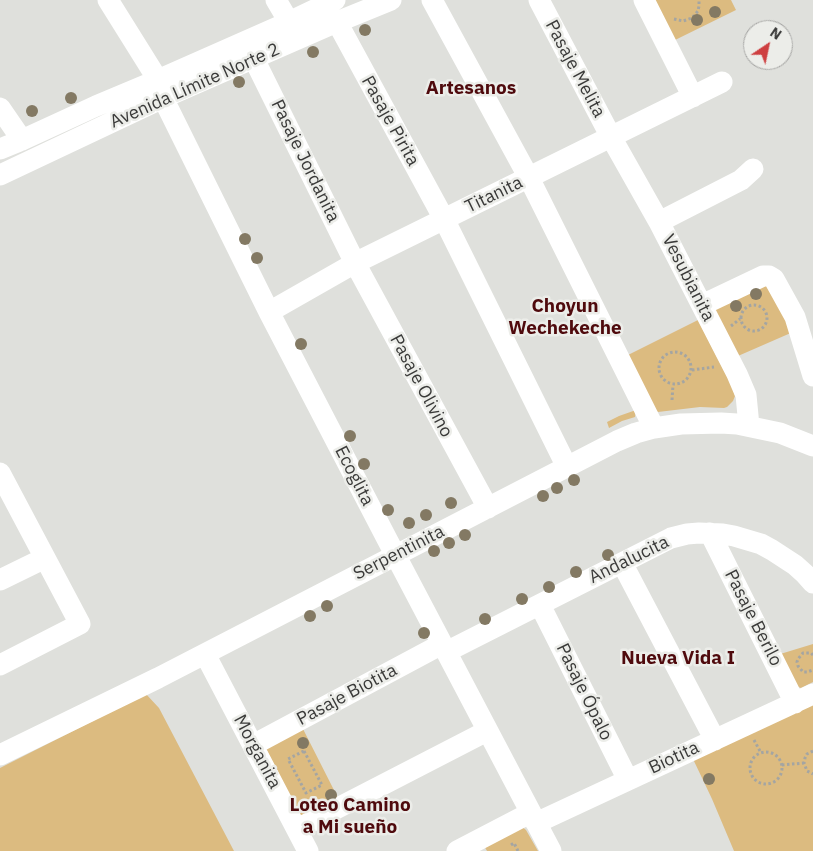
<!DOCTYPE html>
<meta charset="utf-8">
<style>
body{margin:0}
#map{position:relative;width:813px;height:851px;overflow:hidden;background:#dfe0dc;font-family:"IBM Plex Sans",sans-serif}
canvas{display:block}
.north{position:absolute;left:743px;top:20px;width:50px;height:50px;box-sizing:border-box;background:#ecede9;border:1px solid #a5a5a3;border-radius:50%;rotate:34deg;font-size:14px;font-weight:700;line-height:20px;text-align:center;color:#3a3a39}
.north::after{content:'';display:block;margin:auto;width:18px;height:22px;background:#ce3f40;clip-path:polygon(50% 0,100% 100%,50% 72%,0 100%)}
</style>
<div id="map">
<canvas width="813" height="851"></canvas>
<div class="north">N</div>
</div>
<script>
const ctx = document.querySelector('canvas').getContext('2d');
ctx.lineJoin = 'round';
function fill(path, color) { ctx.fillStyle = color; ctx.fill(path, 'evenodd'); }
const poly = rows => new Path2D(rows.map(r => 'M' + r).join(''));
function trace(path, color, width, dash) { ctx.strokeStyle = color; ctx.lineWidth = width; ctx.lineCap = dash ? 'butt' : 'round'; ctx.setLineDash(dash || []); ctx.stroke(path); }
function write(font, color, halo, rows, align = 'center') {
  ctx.font = font + ' "IBM Plex Sans",sans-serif'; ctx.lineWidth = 5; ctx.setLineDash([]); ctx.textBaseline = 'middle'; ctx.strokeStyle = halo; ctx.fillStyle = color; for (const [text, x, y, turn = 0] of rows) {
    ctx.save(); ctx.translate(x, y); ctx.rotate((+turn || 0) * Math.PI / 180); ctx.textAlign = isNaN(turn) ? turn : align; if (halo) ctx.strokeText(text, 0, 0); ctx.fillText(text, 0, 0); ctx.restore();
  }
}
fill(poly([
 [650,0,731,0,736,10,671,42],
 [764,282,793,332,738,356,713,306],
 [698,320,732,386,735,396,733,401,727,407,724,408,700,407,658,412,651,408,624,357],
 [636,410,635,417,622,421,609,428,607,422,619,416],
 [813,644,813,682,801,688,798,687,777,655],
 [146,694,159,708,234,851,0,851,0,768],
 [813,704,813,851,734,851,712,799,693,759],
 [302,727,338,798,302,819,264,745],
 [521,826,526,830,538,851,487,851,483,844]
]), '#dcbb80');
trace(poly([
 [674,19,683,21,692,18,698,11,699,6,699,0],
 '741 318a13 13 0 1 1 26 0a13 13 0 1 1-26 0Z',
 [731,326,740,319],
 '659 368a16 16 0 1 1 32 0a16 16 0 1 1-32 0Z',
 [692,370,714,367],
 [672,400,673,385],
 [813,655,811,653,803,653,798,659,797,662,798,666,803,672,807,672,813,670],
 [754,740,761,753],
 [304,751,322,785,306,793,288,759,304,751],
 [813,751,807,754,805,758,804,763,807,771,813,774],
 '750 768a16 16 0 1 1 32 0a16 16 0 1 1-32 0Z',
 [782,765,804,763],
 [511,845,514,843,518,851]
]), '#a4a5a2', 3, [2.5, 2.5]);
trace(poly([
 [108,0,158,80],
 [276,0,289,22],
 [432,0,529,178,654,428],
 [539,0,611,137,659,222,737,374,746,395,749,426],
 [644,0,693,97],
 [337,22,444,219,567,467],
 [254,59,355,263,488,508],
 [163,98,269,312,388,541,551,851],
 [0,108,22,140],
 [0,149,22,140,96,106,158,80,289,22,335,0],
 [0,175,163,98,337,22,391,0],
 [659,222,741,180,753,169],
 [702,305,763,276,769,276,774,279,795,317,813,376],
 [269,312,355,263,722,82],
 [0,473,80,624,0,665],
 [710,533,795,703],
 [622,563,715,740],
 [0,580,45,558],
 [540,605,628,780],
 [446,652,671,538,687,534,699,533,723,534,734,536,761,544,772,550,795,565,805,574,813,583],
 [205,654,308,851],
 [253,745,442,644],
 [0,755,158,678,617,441,636,433,654,428,681,424,721,423,737,424,780,433,813,446],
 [536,823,813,694],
 [297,829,487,731],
 [457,851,530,813]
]), '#fff', 21);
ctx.fillStyle = '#837963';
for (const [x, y] of [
 [715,12],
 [697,20],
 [365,30],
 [313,52],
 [239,82],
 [71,98],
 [32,111],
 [245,239],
 [257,258],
 [756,294],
 [736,306],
 [301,344],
 [350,436],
 [364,464],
 [574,480],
 [557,488],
 [543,496],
 [451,503],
 [388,510],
 [426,515],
 [409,523],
 [465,535],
 [449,543],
 [434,551],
 [608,555],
 [576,572],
 [549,587],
 [522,599],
 [327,606],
 [310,616],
 [485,619],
 [424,633],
 [303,743],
 [709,779],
 [331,795]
]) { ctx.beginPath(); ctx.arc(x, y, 6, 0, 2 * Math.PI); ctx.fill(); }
write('18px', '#3a3a39', '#ecede9', [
 ["Pasaje Melita",575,69,62],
 ["Avenida Límite Norte 2",195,86,-24],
 ["Pasaje Pirita",390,121,61],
 ["Pasaje Jordanita",305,161,64],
 ["Titanita",494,195,-26],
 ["Vesubianita",688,278,63],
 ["Pasaje Olivino",421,386,62],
 ["Ecoglita",354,476,63],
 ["Serpentinita",399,553,-27],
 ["Andalucita",629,560,-26],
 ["Pasaje Berilo",753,618,63],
 ["Pasaje Ópalo",584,692,64],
 ["Pasaje Biotita",347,695,-28],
 ["Morganita",257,752,62],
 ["Biotita",674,758,-25]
]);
write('bold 19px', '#4f0a0d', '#ecede9', [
 ["Artesanos",471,89],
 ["Choyun",565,307],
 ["Wechekeche",565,329],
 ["Nueva Vida I",678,659],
 ["Loteo Camino",350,806],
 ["a Mi sueño",350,828]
]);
</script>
